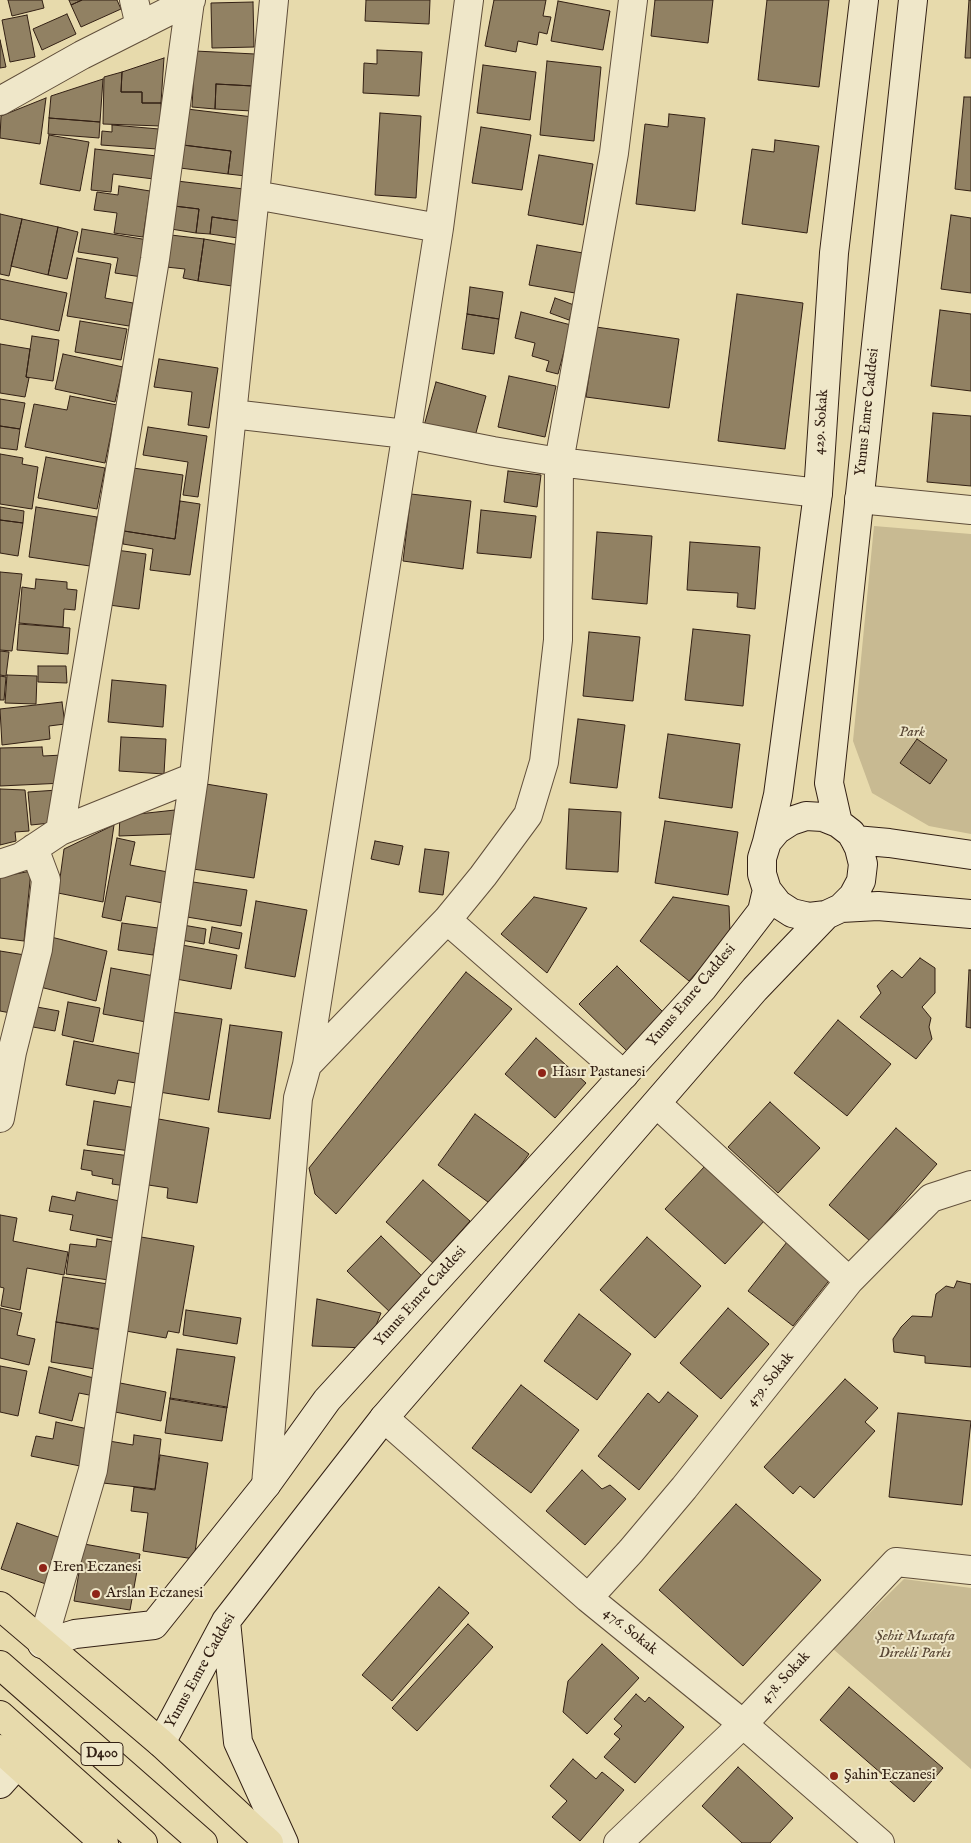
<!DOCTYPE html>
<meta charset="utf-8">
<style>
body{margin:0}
canvas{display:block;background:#e7daac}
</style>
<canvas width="971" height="1843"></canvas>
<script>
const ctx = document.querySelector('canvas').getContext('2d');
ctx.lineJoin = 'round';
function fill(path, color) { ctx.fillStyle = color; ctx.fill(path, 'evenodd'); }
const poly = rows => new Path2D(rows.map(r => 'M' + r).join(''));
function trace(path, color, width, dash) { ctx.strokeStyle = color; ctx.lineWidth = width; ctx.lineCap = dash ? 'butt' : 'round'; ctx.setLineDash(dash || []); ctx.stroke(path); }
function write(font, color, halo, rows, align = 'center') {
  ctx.font = font + ' "IM FELL English",serif'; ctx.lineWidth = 4; ctx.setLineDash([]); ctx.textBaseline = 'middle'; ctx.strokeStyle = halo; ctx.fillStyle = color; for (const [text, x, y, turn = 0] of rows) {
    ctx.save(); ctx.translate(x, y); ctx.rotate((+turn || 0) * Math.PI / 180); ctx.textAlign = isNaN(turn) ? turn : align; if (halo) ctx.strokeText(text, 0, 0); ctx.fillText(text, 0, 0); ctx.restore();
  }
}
fill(poly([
 [874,526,971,534,971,834,929,826,872,793,853,741],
 [904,1579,971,1588,971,1769,833,1649]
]), '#c8ba92');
const building = poly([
 [8,0,42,0,44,8,12,16,8,0],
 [69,0,82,0,71,5,69,0],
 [82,0,117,0,121,9,81,27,71,5,82,0],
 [366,0,430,0,429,24,365,21,366,0],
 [494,0,546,0,543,16,551,17,547,34,539,32,537,45,518,41,516,52,485,46,494,0],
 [655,0,713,0,708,43,651,36,655,0],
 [767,0,829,0,819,87,758,80,767,0],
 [969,0,971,0,971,58,965,58,969,0],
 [558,1,610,11,603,50,551,41,558,1],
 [253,2,254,47,212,48,211,3,253,2],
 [67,14,76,34,42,50,33,29,67,14],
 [27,15,35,57,10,62,2,20,27,15],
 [0,40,6,67,0,68,0,40],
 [377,50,422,52,419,96,363,93,364,63,377,64,377,50],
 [195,51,255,54,253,86,216,84,215,109,192,107,195,51],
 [164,58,161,103,142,103,142,92,121,92,122,72,164,58],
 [547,61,601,67,594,141,540,135,547,61],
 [483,65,536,72,530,120,477,113,483,65],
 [122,72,121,92,142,92,142,103,161,103,161,126,103,124,104,77,122,72],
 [103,79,100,122,49,118,51,96,103,79],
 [216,84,253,86,252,111,215,109,216,84],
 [964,97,971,97,971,191,955,189,964,97],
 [46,98,40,144,0,138,1,116,46,98],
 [187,109,253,117,246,176,228,174,231,151,183,145,187,109],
 [380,113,421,116,416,198,375,195,380,113],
 [669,114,705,118,695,211,636,204,645,124,668,127,669,114],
 [49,118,100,122,99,138,48,134,49,118],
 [112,125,159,129,157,149,101,145,102,131,112,132,112,125],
 [481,127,531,135,522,190,472,183,481,127],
 [49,135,89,142,80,191,40,184,49,135],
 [775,140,819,146,807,233,742,224,752,149,774,152,775,140],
 [183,145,231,151,228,174,180,168,183,145],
 [95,149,157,156,154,179,113,174,111,192,91,190,95,149],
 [539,155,593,164,583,225,528,215,539,155],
 [177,181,244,189,240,221,212,217,210,234,196,233,199,209,174,206,177,181],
 [119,186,150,191,143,237,114,233,117,213,94,210,97,192,118,195,119,186],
 [174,206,199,209,196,233,171,229,174,206],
 [0,214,22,219,9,276,0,274,0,214],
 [951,215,971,218,971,293,941,289,951,215],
 [212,217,240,221,238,238,210,234,212,217],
 [22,219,58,227,48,275,11,266,22,219],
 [58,227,78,232,67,279,48,275,58,227],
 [82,229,148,240,142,277,115,273,118,258,78,252,82,229],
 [171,235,204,239,198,281,183,278,185,269,166,267,171,235],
 [204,239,239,245,232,286,198,281,204,239],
 [537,245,583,253,575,293,529,285,537,245],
 [77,258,111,264,105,298,133,303,129,326,67,316,77,258],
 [0,279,67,293,59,331,0,319,0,279],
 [470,287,503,292,499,319,467,314,470,287],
 [737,294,803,303,785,449,718,441,737,294],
 [555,298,574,305,569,320,550,313,555,298],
 [940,310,971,314,971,391,931,386,940,310],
 [521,312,571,325,558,374,546,371,549,361,532,356,535,343,515,338,521,312],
 [467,314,499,319,494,354,462,349,467,314],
 [80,321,127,329,121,360,75,352,80,321],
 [596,327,679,339,669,408,586,397,596,327],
 [32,336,59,340,53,381,26,377,32,336],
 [0,344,30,349,26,377,29,378,25,397,0,393,0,344],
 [63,354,123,367,115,402,55,389,63,354],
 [159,359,218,368,209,428,188,425,192,392,154,387,159,359],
 [509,376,556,386,545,437,498,427,509,376],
 [436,382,486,396,474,440,424,426,436,382],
 [70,396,117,405,105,463,25,447,34,404,67,410,70,396],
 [0,399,25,403,20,429,0,426,0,399],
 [933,413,971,416,971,486,927,482,933,413],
 [0,426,20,429,17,450,0,448,0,426],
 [148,427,207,436,198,497,183,495,188,462,143,455,148,427],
 [0,454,23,458,22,464,38,467,32,509,0,504,0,454],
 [46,457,105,468,97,509,38,498,46,457],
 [133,468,183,475,175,539,124,531,133,468],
 [508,471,541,475,537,507,504,502,508,471],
 [411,494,471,501,463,569,403,561,411,494],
 [180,501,200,504,190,575,150,570,153,549,123,544,124,531,175,539,180,501],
 [0,507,24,511,23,523,0,520,0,507],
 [36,507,97,517,90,566,29,557,36,507],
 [481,510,536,516,531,558,477,553,481,510],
 [0,520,23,523,18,556,0,553,0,520],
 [597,532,652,536,647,604,592,599,597,532],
 [690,542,760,547,755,609,737,607,738,593,687,590,690,542],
 [116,550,146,554,139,609,109,605,116,550],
 [0,572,22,574,12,651,0,650,0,572],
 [36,579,67,582,67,589,77,590,75,610,64,609,63,627,19,623,22,587,35,589,36,579],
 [19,624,70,628,68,654,17,650,19,624],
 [693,629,750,635,743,706,685,700,693,629],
 [589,632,640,637,633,701,583,696,589,632],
 [0,651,9,652,6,676,0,675,0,651],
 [38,666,66,666,67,683,38,682,38,666],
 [7,675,37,676,36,704,5,703,7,675],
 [0,676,6,677,4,700,0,700,0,676],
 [112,680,166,685,163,727,108,722,112,680],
 [62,702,65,724,49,726,50,739,2,745,0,709,62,702],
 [578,719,625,725,617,788,570,783,578,719],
 [668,734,740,744,732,808,659,798,668,734],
 [121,737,166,739,164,774,119,771,121,737],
 [917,739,947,760,930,784,900,763,917,739],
 [42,747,43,756,63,755,64,783,0,786,0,748,42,747],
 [206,784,267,794,254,878,193,869,206,784],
 [0,789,25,790,29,831,15,832,16,841,0,845,0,789],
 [58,790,60,822,31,825,28,792,58,790],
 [569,809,621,812,618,872,566,869,569,809],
 [175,810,174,834,119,836,120,816,175,810],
 [665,821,738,832,728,895,655,883,665,821],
 [114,825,103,902,58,893,64,849,114,825],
 [117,838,135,842,130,865,168,872,163,903,126,896,121,921,102,917,117,838],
 [375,841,403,846,399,865,371,859,375,841],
 [425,849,449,852,443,895,419,892,425,849],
 [31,871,24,941,0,938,0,877,31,871],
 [193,882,247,890,241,926,187,917,193,882],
 [534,897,587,908,547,973,501,934,534,897],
 [673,897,729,906,730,935,689,981,640,941,673,897],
 [256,901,307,910,295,977,245,968,256,901],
 [122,923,158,928,153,955,118,950,122,923],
 [183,925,206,929,204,944,181,940,183,925],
 [212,927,242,933,239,949,209,943,212,927],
 [51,937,107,951,96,1001,40,987,51,937],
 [182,945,237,955,231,989,176,979,182,945],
 [0,951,25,955,16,1014,0,1011,0,951],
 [920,958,935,968,935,993,922,1007,931,1018,929,1027,932,1039,916,1059,860,1017,881,993,877,986,892,970,902,978,920,958],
 [617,966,665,1014,628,1052,579,1004,617,966],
 [111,968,154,976,146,1022,103,1014,111,968],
 [969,970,971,970,971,1028,966,1027,969,970],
 [466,972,512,1009,336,1214,315,1194,309,1168,466,972],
 [68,1002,100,1008,93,1042,62,1035,68,1002],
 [37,1007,59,1011,55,1031,33,1027,37,1007],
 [172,1012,222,1019,209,1100,159,1092,172,1012],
 [838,1020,891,1064,847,1116,794,1073,838,1020],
 [230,1025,282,1032,270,1119,218,1112,230,1025],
 [536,1038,586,1083,555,1118,505,1074,536,1038],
 [74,1041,141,1054,136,1083,118,1080,115,1094,66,1085,74,1041],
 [94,1101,136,1108,130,1151,87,1145,94,1101],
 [770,1102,820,1148,778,1193,728,1147,770,1102],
 [475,1114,529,1154,492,1205,438,1165,475,1114],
 [153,1118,209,1128,197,1203,167,1198,168,1188,142,1184,153,1118],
 [896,1128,937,1164,870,1241,829,1205,896,1128],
 [84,1150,130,1156,126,1186,112,1184,113,1179,92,1175,92,1171,81,1169,84,1150],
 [705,1166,765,1220,725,1264,665,1209,705,1166],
 [423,1180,470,1221,433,1263,386,1222,423,1180],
 [77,1192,124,1202,117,1239,70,1230,73,1215,49,1211,52,1196,75,1201,77,1192],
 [0,1215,17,1218,13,1241,68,1252,64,1275,27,1268,20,1310,1,1306,4,1288,0,1287,0,1215],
 [381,1236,427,1281,393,1315,347,1271,381,1236],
 [141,1237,194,1246,179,1333,168,1331,166,1338,126,1331,141,1237],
 [647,1237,701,1286,655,1338,600,1290,647,1237],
 [97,1239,114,1242,109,1280,66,1274,70,1244,96,1247,97,1239],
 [787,1242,832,1277,793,1326,748,1291,787,1242],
 [63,1277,108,1284,101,1330,56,1322,63,1277],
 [957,1281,971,1284,971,1367,925,1363,925,1356,894,1352,893,1339,901,1327,912,1316,932,1317,936,1294,946,1286,954,1288,957,1281],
 [317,1299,381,1313,367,1348,312,1346,317,1299],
 [0,1308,22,1313,17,1335,35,1339,29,1365,0,1358,0,1308],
 [728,1308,769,1344,721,1399,680,1363,728,1308],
 [186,1310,241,1318,237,1344,183,1335,186,1310],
 [579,1314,631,1354,597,1400,544,1361,579,1314],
 [56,1322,101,1329,95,1369,51,1362,56,1322],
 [177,1349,235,1357,227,1408,170,1399,177,1349],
 [0,1366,27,1371,18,1416,0,1412,0,1366],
 [49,1367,98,1379,94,1396,79,1393,72,1421,39,1413,49,1367],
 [845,1379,878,1408,865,1422,875,1431,814,1498,800,1486,793,1494,764,1467,845,1379],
 [115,1382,166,1392,161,1421,110,1411,115,1382],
 [521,1385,579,1430,531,1493,472,1448,521,1385],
 [668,1392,698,1416,639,1490,598,1456,648,1393,659,1403,668,1392],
 [170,1398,227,1407,222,1441,165,1433,170,1398],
 [898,1413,971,1421,962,1505,889,1497,898,1413],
 [56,1422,88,1429,80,1466,31,1456,36,1436,53,1439,56,1422],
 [134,1435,161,1439,155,1489,103,1483,109,1441,133,1445,134,1435],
 [160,1455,208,1463,194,1559,143,1551,148,1513,131,1511,134,1487,155,1490,160,1455],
 [582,1470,602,1489,610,1485,626,1499,585,1545,546,1511,582,1470],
 [736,1504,821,1580,743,1666,659,1590,736,1504],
 [17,1523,70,1541,55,1587,1,1569,17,1523],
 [84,1544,140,1554,130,1610,74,1601,84,1544],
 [439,1587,469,1613,392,1701,362,1675,439,1587],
 [468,1624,493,1647,417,1731,392,1708,468,1624],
 [602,1644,639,1678,587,1734,563,1712,568,1681,602,1644],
 [849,1687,943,1768,914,1802,820,1720,849,1687],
 [636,1694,645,1702,649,1697,684,1727,635,1783,604,1757,620,1739,614,1734,622,1726,614,1719,636,1694],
 [573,1759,596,1779,602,1772,624,1790,580,1841,552,1817,567,1801,550,1786,573,1759],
 [738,1767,793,1818,770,1843,742,1843,702,1806,738,1767]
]);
fill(building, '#918163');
trace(building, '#332014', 1);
const minor = poly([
 [134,0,140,26],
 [0,101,82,55,191,0],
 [255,195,439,228],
 [232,414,406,434,493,451,559,462,818,493],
 [859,499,971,510],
 [60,831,155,259,190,1],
 [0,864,21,857,60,831,194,777],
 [447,920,624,1075],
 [307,1065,447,920,483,876,528,815,544,762,558,640,559,462,614,153,633,0],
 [657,1104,849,1281],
 [0,1118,12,1052,38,949,46,880,34,848],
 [384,1418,588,1598,743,1724,880,1843],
 [266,1485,298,1098,307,1065,439,228,469,0],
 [588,1598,631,1551,684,1488,849,1281,931,1198,971,1185],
 [42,1644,93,1470,194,777,255,195,274,0],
 [618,1843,743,1724,896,1562,971,1570]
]);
const secondary = poly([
 [838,823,829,783,913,0],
 [855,840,889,843,971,855],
 [767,842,778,795,818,493,834,253,864,0],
 [841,908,878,906,971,914],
 [226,1621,238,1742,284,1843],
 [42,1644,75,1634,154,1625,266,1485,327,1400,703,988,762,911,767,890],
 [161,1743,226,1621,384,1418,755,989,826,915,841,908,853,896,861,881,863,864,859,848,855,840,851,833,838,823,823,817,806,816,791,821,777,830,767,842,762,858,762,874,767,890,778,904,792,913,809,917,826,915],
 [0,1784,17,1765]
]);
const primary = poly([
 [0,1606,161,1743,269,1843],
 [0,1749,104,1843]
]);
const trunk = poly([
 [0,1665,203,1843],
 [0,1715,143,1843]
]);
trace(minor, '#604e3a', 30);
trace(secondary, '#332014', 30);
trace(primary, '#332014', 30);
trace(trunk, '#332014', 30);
trace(minor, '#efe7c9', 28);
trace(secondary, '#efe7c9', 28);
trace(primary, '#e7daac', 28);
trace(trunk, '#e7daac', 28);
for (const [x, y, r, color] of [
 [542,1073,5,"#8f2418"],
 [43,1568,5,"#8f2418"],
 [96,1594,5,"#8f2418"],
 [834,1776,5,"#8f2418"]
]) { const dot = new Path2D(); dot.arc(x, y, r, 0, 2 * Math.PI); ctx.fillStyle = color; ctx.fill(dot); trace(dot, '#efe7c9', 2); }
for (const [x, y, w] of [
 [102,1754,42]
]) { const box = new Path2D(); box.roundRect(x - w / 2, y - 11.5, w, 23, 4); ctx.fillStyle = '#efe7c9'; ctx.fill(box); trace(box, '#332014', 1); }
write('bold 14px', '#332014', null, [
 ["D400",102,1754]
]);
write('15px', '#332014', '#efe7c9', [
 ["Yunus Emre Caddesi",868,412,-84],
 ["429. Sokak",822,422,-86],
 ["Yunus Emre Caddesi",692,996,-50],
 ["Yunus Emre Caddesi",421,1297,-48],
 ["479. Sokak",771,1380,-51],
 ["476. Sokak",630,1632,39],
 ["Yunus Emre Caddesi",201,1671,-61],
 ["478. Sokak",786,1678,-47]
]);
write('italic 15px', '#584634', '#efe7c9', [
 ["Park",912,733],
 ["Şehit Mustafa",915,1637],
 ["Direkli Parkı",915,1654]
]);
write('15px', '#332014', '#efe7c9', [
 ["Hasır Pastanesi",552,1073],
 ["Eren Eczanesi",53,1568],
 ["Arslan Eczanesi",106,1594],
 ["Şahin Eczanesi",844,1776]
], 'left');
</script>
